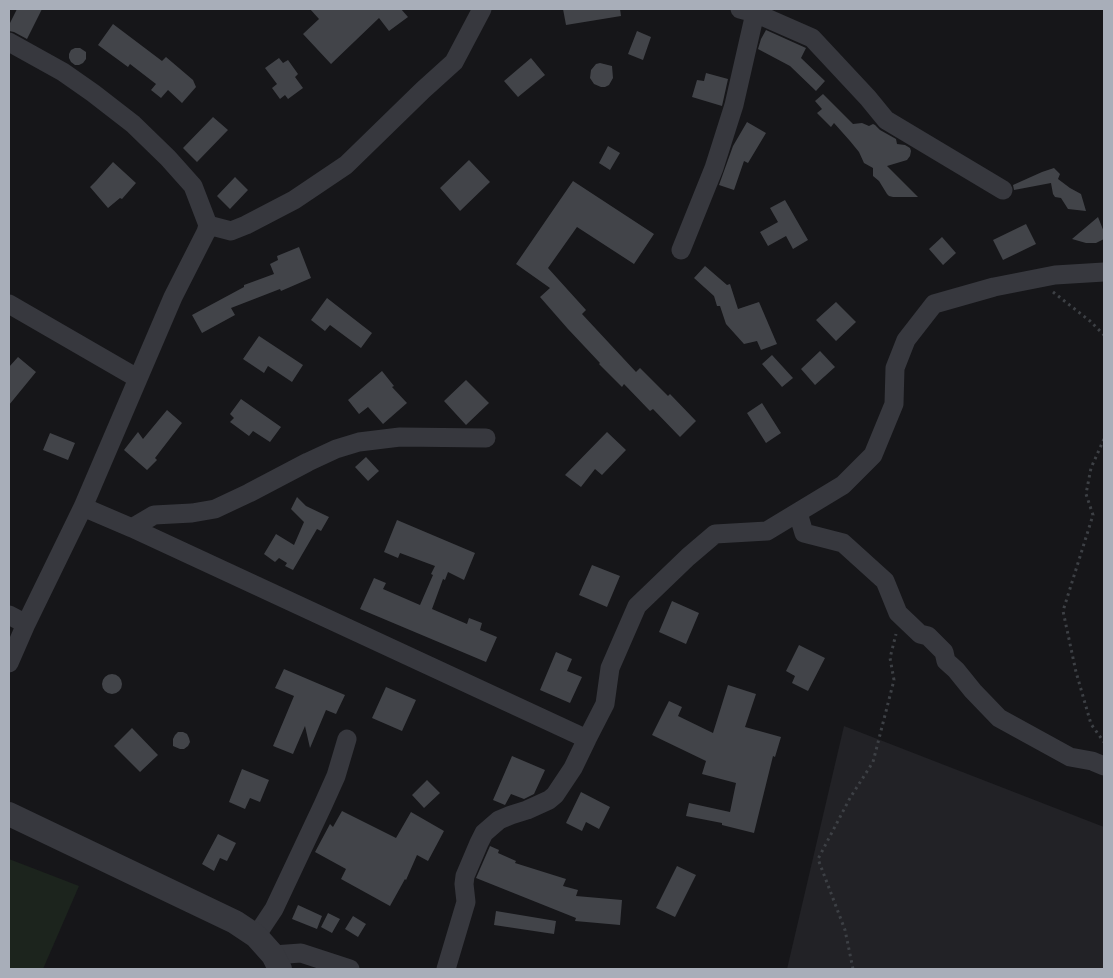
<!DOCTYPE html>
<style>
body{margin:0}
#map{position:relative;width:1113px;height:978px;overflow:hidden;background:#161619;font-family:"Exo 2",sans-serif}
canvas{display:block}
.frame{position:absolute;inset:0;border:10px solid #a8aeb9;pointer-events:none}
</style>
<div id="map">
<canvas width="1113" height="978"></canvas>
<div class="frame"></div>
</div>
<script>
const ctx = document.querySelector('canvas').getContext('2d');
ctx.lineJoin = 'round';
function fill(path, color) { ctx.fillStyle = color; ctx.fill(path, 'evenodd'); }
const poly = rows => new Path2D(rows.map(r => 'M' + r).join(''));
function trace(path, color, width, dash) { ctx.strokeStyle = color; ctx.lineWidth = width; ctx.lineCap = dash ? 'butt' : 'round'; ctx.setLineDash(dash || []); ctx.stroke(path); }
fill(poly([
 [844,726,1104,827,1104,969,787,969]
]), '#222226');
fill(poly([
 [9,859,79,886,43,969,9,969]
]), '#1c241d');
fill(poly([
 [17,9,42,9,27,39,14,32,9,31,9,25],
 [310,9,401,9,408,17,389,31,379,18,331,64,303,34,319,19],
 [563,9,620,9,621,16,566,25],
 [113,24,162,61,166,57,193,80,196,87,182,103,168,90,161,98,151,90,156,84,130,64,128,67,98,45],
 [766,30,806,48,801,58,825,81,816,91,790,66,758,49,761,39],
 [637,31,651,37,643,60,628,54],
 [75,48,80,48,86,52,86,59,83,63,79,65,75,65,71,62,69,58,69,54,71,50],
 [279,58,283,63,288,60,298,74,295,77,303,88,288,99,285,95,280,99,272,88,277,84,265,68],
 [531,58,545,75,518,97,504,81],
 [600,63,612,66,613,78,609,85,605,87,601,87,594,84,590,78,591,70,596,64],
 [706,73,728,79,722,106,692,97,697,80,704,81],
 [823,94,853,124,862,123,869,126,873,124,875,125,880,130,896,139,897,144,905,145,910,148,911,151,910,156,907,160,887,166,918,197,893,197,889,196,887,194,879,181,873,176,873,168,864,163,859,152,850,141,834,123,831,127,817,113,822,109,815,101],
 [213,117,228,130,197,162,183,148],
 [747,122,766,133,748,163,744,161,734,190,719,185,733,146],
 [608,146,620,153,610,170,599,163],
 [469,160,490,182,460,211,440,188],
 [113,162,136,183,122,199,120,198,108,208,90,187,96,181],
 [1054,168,1060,174,1058,179,1070,188,1081,194,1086,211,1068,209,1061,198,1055,197,1053,194,1051,183,1014,190,1013,185,1042,172],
 [235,177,248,190,230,209,217,196],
 [573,181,654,234,634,264,577,227,548,268,586,310,582,314,636,372,640,368,668,396,670,394,696,421,680,437,653,409,650,411,624,384,622,387,599,364,600,363,568,329,540,297,550,288,516,264],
 [785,200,808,240,793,249,786,236,768,246,760,232,778,222,770,208],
 [1098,217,1104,232,1104,239,1096,243,1086,243,1072,239],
 [1026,224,1036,244,1003,260,993,240],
 [942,237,956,253,943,265,929,249],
 [299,247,311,278,281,291,280,289,231,308,235,315,202,333,192,315,244,287,244,285,274,274,270,264,278,260,277,256],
 [705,266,727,285,730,284,738,309,759,302,777,344,761,350,757,341,744,344,726,324,720,306,717,306,714,296,694,278],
 [327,298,372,333,361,348,330,325,325,331,311,320],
 [836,302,856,322,836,341,816,320],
 [259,336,303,365,292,382,268,366,264,373,243,359],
 [820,351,835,367,815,385,801,369],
 [772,355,793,378,782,387,762,364],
 [18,357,36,372,9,405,9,367],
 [382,371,394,386,392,387,407,403,383,424,368,407,359,414,348,400],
 [466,380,489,403,466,425,444,401],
 [241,399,281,427,270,442,253,431,249,436,230,422,234,418,230,414],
 [762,403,781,433,766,443,747,413],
 [167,410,182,423,155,458,157,460,147,470,124,450,138,432,143,439],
 [607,432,626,450,602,475,595,469,581,487,565,475],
 [50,433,75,443,68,460,43,450],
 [366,457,379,471,368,481,355,467],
 [297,497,306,506,329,517,321,531,317,529,293,570,285,566,287,563,279,558,275,562,264,554,276,534,294,545,304,522,291,509],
 [397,520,475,553,464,580,448,572,445,580,443,579,432,609,467,624,469,618,482,623,480,630,497,637,486,662,360,609,374,578,386,583,383,589,420,605,433,575,431,574,435,566,400,553,398,558,384,552],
 [592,565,620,576,607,607,579,595],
 [672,601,699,613,686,644,659,632],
 [799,645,825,658,808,691,792,683,795,676,786,671],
 [556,652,572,659,567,671,582,677,570,703,540,690],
 [284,669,345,695,336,714,326,710,310,748,305,726,293,754,273,746,294,696,275,688],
 '102 684a10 10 0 1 1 20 0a10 10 0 1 1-20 0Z',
 [728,685,756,694,745,727,781,737,775,757,773,756,754,833,722,825,722,823,686,816,689,803,730,812,736,783,702,774,706,761,652,735,669,701,682,707,678,716,713,733],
 [386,687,416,700,402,731,372,718],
 [132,728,158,755,140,772,114,746],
 [178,732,183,732,187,734,189,738,190,742,188,746,184,749,180,749,173,746,173,739,175,735],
 [512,756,545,770,534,794,524,799,511,794,505,805,493,800],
 [242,769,269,780,260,802,250,798,245,809,229,802],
 [427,780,440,793,424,808,412,795],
 [581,792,610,807,599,829,586,822,582,831,566,823],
 [342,811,396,838,411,812,444,831,428,861,417,855,406,880,405,879,390,906,341,879,346,869,315,852,330,824,333,827],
 [218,834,236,843,227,861,220,858,214,871,202,864],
 [490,846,499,850,498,853,516,861,515,863,566,879,563,886,578,890,576,896,622,900,620,925,575,921,576,918,476,878],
 [677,866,696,875,675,917,656,908],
 [298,905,322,916,317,929,292,919],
 [496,911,556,921,554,934,494,925],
 [328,913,340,919,332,933,321,927],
 [353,916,366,924,358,937,345,929]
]), '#424449');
trace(poly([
 [1053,292,1090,321,1104,335],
 [1104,439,1091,468,1086,494,1093,515,1063,611,1076,672,1091,724,1104,742],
 [853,969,845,930,818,859,850,798,873,762,894,680,890,658,896,634]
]), '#3d4045', 3, [2.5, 4]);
trace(poly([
 [740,9,755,13,812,38,868,98,886,120,1003,190],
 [9,42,63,72,93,93,133,124,168,158,193,186,208,225,206,232,173,297,83,507,26,624,9,663],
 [208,225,231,231,246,225,294,200,346,165,423,90,454,62,482,9],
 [681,250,714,168,734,105,755,13],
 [9,304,137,378],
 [83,507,132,528,587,739],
 [798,513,804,533,843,543,885,581,898,613,920,634,928,636,944,652,946,661,956,670,973,691,999,718,1070,757,1092,761,1104,766],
 [132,528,154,515,192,513,215,509,249,493,308,462,336,449,359,442,400,437,486,438],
 [9,615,26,624],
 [256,936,274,909,323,805,336,776,347,739],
 [273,955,301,953,350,969],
 [446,969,466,902,464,884,465,876,479,843,484,833,499,820,511,815,527,810,549,800,555,795,573,768,587,739,605,704,610,668,637,606,688,557,715,534,767,531,843,485,873,455,894,404,895,368,906,340,934,304,994,287,1055,275,1104,272]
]), '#37383e', 19);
trace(poly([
 [9,814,235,922,256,936,273,955,280,969]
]), '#37383e', 24);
</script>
